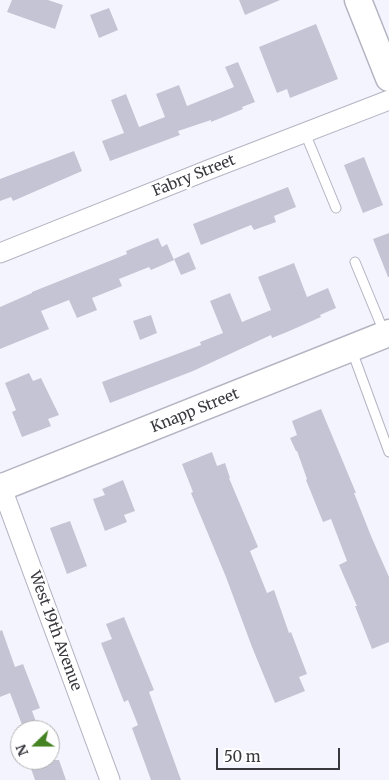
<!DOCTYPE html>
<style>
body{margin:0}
#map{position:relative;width:389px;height:780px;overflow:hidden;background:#f4f4fe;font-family:Merriweather,serif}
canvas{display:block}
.north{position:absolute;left:10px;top:720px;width:50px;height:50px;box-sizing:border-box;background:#fff;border:1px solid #b0afb2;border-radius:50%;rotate:248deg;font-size:14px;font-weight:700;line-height:20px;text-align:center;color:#39383f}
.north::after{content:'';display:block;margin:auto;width:18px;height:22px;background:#458322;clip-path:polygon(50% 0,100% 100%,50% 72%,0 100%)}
.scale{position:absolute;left:216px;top:748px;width:124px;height:22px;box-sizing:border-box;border:2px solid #39383f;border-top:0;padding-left:6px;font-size:15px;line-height:18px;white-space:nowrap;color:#39383f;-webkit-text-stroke:4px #fff;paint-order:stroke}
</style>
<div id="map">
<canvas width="389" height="780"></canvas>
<div class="north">N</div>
<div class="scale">50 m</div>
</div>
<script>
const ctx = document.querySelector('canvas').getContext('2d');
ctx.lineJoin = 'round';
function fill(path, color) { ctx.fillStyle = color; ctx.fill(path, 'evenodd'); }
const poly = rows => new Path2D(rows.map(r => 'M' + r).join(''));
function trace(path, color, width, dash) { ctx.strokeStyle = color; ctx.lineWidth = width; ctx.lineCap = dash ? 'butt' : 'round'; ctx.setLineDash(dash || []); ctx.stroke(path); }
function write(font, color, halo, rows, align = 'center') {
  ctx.font = font + ' Merriweather,serif'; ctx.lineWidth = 5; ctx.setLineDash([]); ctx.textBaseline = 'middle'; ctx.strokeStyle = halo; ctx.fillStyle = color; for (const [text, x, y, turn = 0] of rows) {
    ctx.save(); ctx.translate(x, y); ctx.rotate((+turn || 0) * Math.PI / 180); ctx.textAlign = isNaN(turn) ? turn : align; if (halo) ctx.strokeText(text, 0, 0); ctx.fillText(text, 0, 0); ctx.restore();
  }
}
fill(poly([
 [12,0,48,0,63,5,55,29,7,12],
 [239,0,280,0,245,15],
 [109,8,118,30,99,38,90,15],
 [316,24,338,79,290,98,287,89,277,93,259,47],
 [238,62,255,102,242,107,243,109,211,122,211,120,178,131,180,135,110,161,102,141,124,133,111,100,126,94,139,127,165,117,156,94,179,85,187,106,234,87,225,67],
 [74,151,82,171,13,201,11,197,0,201,0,179],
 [364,157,383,205,363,213,344,165],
 [288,187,296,207,274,216,276,222,254,230,251,225,201,245,193,224],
 [389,233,389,277,388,277,373,239],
 [158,238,162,247,167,244,174,260,151,270,149,267,119,279,122,286,92,298,97,310,77,318,69,300,41,311,49,329,0,349,0,307,32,293,32,292,127,254,126,251],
 [189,252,196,269,181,275,174,259],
 [294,263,307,297,328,288,336,308,320,315,321,317,287,332,272,338,271,335,193,371,110,403,102,382,201,345,200,342,223,333,210,301,230,293,242,322,271,310,258,277],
 [151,315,157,333,140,340,133,321],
 [29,373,33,381,41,378,59,415,48,419,51,426,22,437,12,412,16,410,5,383],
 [321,409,356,493,354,493,371,536,389,577,389,642,372,649,355,606,357,606,339,565,347,561,331,519,323,522,306,480,307,479,297,451,296,451,290,438,297,435,292,421],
 [212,452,217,466,225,463,230,478,229,478,258,547,250,551,267,593,274,590,289,633,291,632,307,674,299,677,305,691,275,703,252,647,226,577,191,493,193,492,182,464],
 [123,480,135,511,124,515,127,522,105,531,93,499,105,495,102,489],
 [70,521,87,566,67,574,50,528],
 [124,617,154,690,149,692,181,780,151,780,132,728,138,725,128,700,124,702,101,643,112,639,106,624],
 [2,630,15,667,23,664,40,708,32,711,39,730,24,730,10,693,0,697,0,631],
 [28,760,59,760,66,780,35,780]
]), '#c5c4d4');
const lane = poly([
 [305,133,336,208],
 [355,262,384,332],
 [352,351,389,452]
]);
const street = poly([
 [0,253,208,170,389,100],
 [0,483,110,780]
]);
const secondary = poly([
 [358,0,389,78],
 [0,488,389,333]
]);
trace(lane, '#b4b4c3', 11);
trace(street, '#b4b4c3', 21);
trace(secondary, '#b4b4c3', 29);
trace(lane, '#fff', 9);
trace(street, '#fff', 19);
trace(secondary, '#fff', 26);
write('15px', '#39383f', '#fff', [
 ["Fabry Street",194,176,-22],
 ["Knapp Street",195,411,-22],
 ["West 19th Avenue",55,631,70]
]);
</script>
